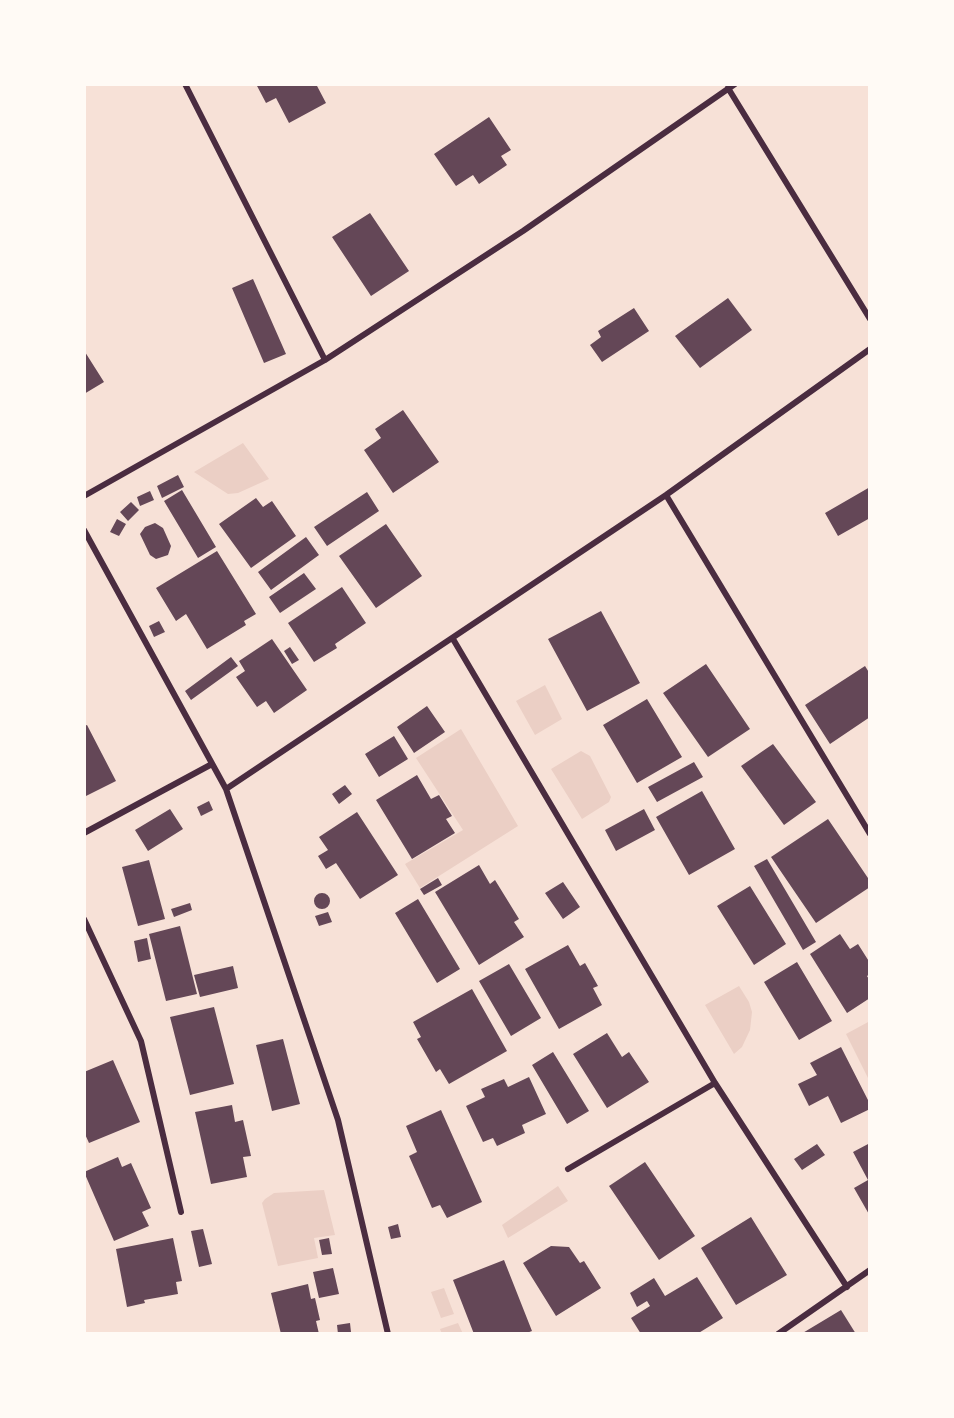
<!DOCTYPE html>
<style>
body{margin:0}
#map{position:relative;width:954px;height:1418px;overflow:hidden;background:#f7e1d7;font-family:Raleway,sans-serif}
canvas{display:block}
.frame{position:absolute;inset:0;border:86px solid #fffaf5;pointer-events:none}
</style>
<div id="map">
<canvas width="954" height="1418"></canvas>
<div class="frame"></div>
</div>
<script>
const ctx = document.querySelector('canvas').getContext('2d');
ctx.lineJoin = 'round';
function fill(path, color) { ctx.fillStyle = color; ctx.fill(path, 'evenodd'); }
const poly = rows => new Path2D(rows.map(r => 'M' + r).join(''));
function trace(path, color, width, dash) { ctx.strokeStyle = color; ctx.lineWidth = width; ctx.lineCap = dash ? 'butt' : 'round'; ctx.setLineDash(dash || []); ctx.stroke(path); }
fill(poly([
 [243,443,269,479,238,493,228,494,194,472],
 [545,685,562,719,535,735,516,701],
 [461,729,518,826,420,888,405,864,463,830,416,758],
 [581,751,590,756,611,797,609,802,582,819,551,769],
 [739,986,749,1002,752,1012,750,1030,742,1047,734,1054,705,1005],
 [870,1021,870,1082,846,1034],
 [558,1186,568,1201,508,1238,502,1225],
 [324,1190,335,1235,314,1238,318,1258,278,1266,262,1203,265,1199,274,1193],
 [444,1288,454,1314,441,1318,431,1292],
 [458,1323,463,1334,442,1334,440,1329]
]), '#ebcfc5');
fill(poly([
 [256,84,316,84,326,103,289,123,276,98,266,103],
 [489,117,511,150,501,156,507,165,479,184,473,175,456,186,434,154],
 [370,213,409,271,371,296,332,237],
 [253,279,286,354,264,363,232,288],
 [728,298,752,330,700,368,675,336],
 [634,308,649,331,602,362,590,345,601,337,598,331],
 [85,352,104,382,84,394,84,353],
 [403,410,439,462,393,493,364,450,381,438,375,429],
 [178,475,184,487,162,498,157,486],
 [870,487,870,518,838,536,825,513],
 [182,490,216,547,198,558,164,501],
 [150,491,154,500,140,506,137,497],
 [367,492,379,511,327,546,314,527],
 [256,498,263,507,272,501,296,536,251,568,219,524],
 [131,502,139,510,128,521,120,512],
 [117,519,126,524,119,536,110,532],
 [155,523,163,528,171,546,168,555,156,559,150,555,140,534,145,527],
 [386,524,422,576,376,608,339,556],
 [306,537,319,555,271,590,258,572],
 [217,551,256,614,244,621,246,625,207,649,186,614,176,621,156,588],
 [304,573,316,589,280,613,269,597],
 [342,587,366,623,335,644,337,648,314,662,288,623],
 [601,611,640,683,587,711,548,639],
 [159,621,165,632,154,637,149,626],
 [272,639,307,690,274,713,266,701,257,707,236,677,245,671,239,661],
 [290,647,299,660,292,664,284,651],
 [231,657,238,666,191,700,185,691],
 [706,664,750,729,708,757,663,693],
 [865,666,870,674,870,717,830,744,805,705],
 [647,699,682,757,637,783,603,725],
 [427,706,445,732,414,753,397,727],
 [87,725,116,781,84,797,84,726],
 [394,736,408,759,379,777,365,754],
 [773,744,816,802,784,825,741,766],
 [694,762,703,777,657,802,648,787],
 [417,775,431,799,439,795,452,816,446,819,455,833,412,859,376,800],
 [345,785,352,794,339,804,332,794],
 [702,791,735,849,689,875,656,817],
 [209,801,213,810,201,816,197,807],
 [170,809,183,829,148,851,135,830],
 [644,809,655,830,616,851,605,830],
 [357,812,398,875,360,899,336,863,326,869,318,856,328,850,319,837],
 [828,819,870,881,870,887,816,923,771,857],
 [767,859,816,942,803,950,754,866],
 [149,860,165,919,138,926,122,867],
 [479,865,490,884,495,880,519,919,514,922,524,937,479,965,435,892],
 [438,878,442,885,424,895,420,889],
 [563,882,580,907,563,919,545,893],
 [750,886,786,944,754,965,717,906],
 '314 901a8 8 0 1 1 16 0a8 8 0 1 1-16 0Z',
 [418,899,460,969,437,983,395,913],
 [190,903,192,910,174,917,171,909],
 [328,912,332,922,319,926,315,916],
 [180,926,197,994,166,1001,149,934],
 [840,934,850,949,858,944,870,963,870,974,867,976,870,981,870,998,847,1013,810,954],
 [147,938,151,959,138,962,134,941],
 [568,945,580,966,585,963,598,986,593,988,602,1005,559,1029,525,969],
 [797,962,832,1021,799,1040,764,982],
 [509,964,541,1018,511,1036,479,981],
 [233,966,238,988,200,997,194,975],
 [472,989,507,1051,449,1084,440,1069,436,1072,417,1039,421,1037,413,1022],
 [214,1007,234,1084,190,1095,170,1017],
 [607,1033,622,1057,629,1052,649,1082,607,1108,573,1054],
 [283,1039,300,1104,272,1111,256,1045],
 [841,1047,870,1104,870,1109,841,1123,828,1096,809,1106,798,1084,817,1075,810,1063],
 [553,1052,589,1111,567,1124,532,1065],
 [113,1060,140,1122,89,1143,84,1132,84,1072],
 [529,1077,546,1114,522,1125,525,1133,497,1146,493,1138,483,1142,466,1106,485,1097,481,1089,504,1079,508,1087],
 [232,1105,235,1122,243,1120,251,1156,243,1157,247,1177,211,1184,195,1112],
 [441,1110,482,1202,447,1218,440,1205,432,1208,409,1156,417,1152,406,1126],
 [870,1143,870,1216,854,1188,868,1180,853,1152],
 [817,1144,825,1155,802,1170,794,1159],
 [118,1157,122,1167,131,1163,151,1208,142,1212,149,1226,114,1241,84,1172],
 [645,1162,695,1236,659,1260,609,1186],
 [751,1217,787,1275,736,1305,701,1248],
 [398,1224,401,1237,391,1239,388,1227],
 [203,1229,212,1264,199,1267,191,1231],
 [173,1238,182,1281,176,1282,178,1294,144,1300,145,1303,127,1307,116,1249],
 [329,1238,332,1254,322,1255,319,1240],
 [551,1246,569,1247,580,1263,584,1261,601,1288,556,1316,523,1263],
 [504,1260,532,1331,524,1334,474,1334,453,1280],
 [333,1268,339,1294,319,1298,313,1272],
 [697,1277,723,1318,697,1334,682,1332,641,1334,631,1318,650,1306,647,1301,637,1307,630,1293,654,1278,665,1296],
 [308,1284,311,1299,315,1298,320,1320,316,1321,319,1334,281,1334,271,1293],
 [841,1310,856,1334,801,1334],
 [350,1323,351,1332,338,1334,337,1325]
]), '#644757');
trace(poly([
 [185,84,325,360],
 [728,88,870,319],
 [666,495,870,834],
 [84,496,325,360,523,231,735,84],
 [84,530,226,789,338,1120,388,1334],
 [453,639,715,1083,847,1287],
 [226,789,666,495,870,349],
 [84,833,212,764],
 [84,919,141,1041,181,1212],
 [568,1169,715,1083],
 [778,1334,870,1270]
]), '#4a2c40', 6);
</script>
